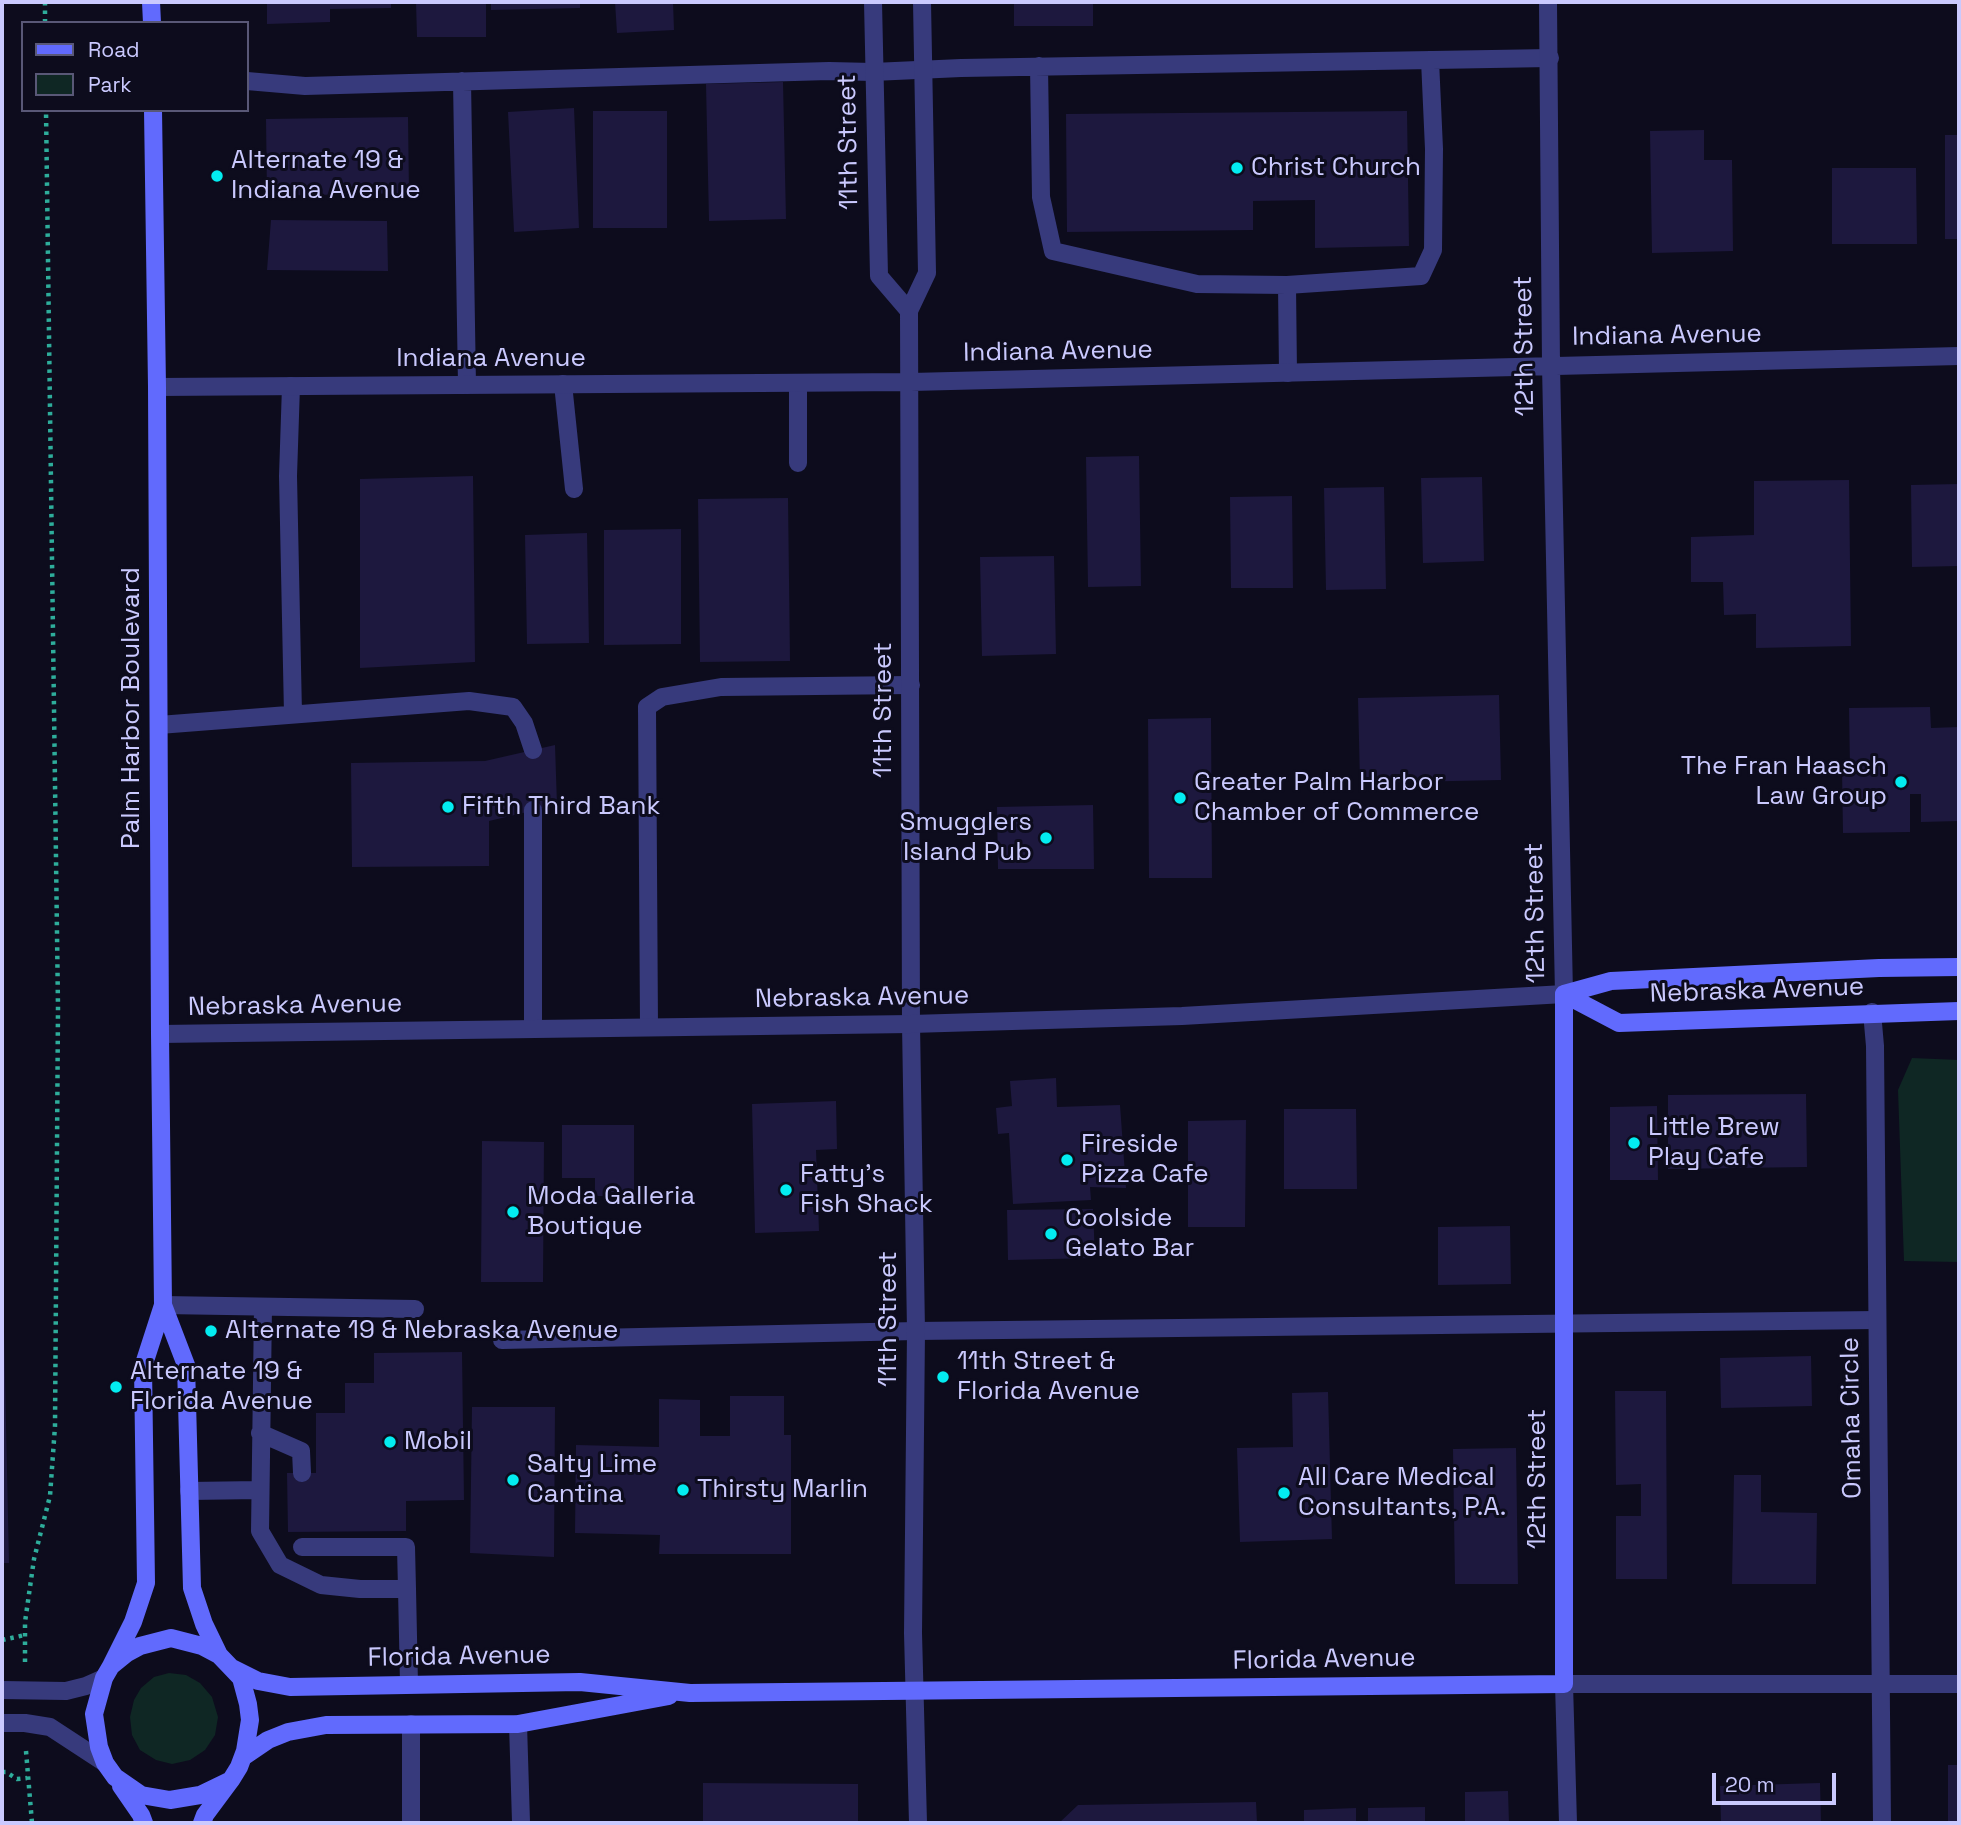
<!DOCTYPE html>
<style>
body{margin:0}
#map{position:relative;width:1961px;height:1825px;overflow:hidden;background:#0d0c1d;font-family:"Space Grotesk",sans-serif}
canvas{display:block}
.frame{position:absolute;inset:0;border:4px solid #cac9fe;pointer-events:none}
.legend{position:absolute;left:21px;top:21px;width:228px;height:91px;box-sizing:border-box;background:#0d0c1d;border:2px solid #595877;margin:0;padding:9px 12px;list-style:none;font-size:21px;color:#cac9fe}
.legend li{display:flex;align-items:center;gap:14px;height:35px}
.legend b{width:35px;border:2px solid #595877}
.scale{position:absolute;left:1712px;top:1773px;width:124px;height:32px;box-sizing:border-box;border:4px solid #cac9fe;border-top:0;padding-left:9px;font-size:21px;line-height:24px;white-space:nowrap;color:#cac9fe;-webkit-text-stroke:5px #0d0c1d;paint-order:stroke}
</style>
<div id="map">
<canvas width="1961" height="1825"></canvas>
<div class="frame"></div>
<ul class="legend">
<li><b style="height:9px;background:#616afd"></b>Road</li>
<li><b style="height:19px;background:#0f2724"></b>Park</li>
</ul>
<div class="scale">20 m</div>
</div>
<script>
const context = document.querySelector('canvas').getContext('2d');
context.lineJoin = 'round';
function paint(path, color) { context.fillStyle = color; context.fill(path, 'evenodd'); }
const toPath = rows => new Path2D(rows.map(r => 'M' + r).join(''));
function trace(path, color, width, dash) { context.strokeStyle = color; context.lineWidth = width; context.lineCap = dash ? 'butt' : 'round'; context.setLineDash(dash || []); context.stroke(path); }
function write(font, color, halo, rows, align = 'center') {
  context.font = font + ' "Space Grotesk",sans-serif'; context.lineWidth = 6; context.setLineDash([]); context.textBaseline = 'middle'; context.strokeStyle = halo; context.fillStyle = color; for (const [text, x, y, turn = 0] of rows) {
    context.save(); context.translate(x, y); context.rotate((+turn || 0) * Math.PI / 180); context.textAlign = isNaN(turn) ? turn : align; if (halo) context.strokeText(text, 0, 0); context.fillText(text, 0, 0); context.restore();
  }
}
paint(toPath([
 [1912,1058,1959,1060,1959,1262,1904,1261,1898,1090],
 [169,1673,186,1675,200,1683,212,1697,218,1717,215,1735,205,1750,190,1760,172,1764,156,1760,140,1750,132,1735,130,1717,134,1700,141,1688,154,1677]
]), '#0f2724');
paint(toPath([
 [267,2,391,2,391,8,330,9,330,22,267,24],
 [416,2,486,2,486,37,417,37],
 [491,2,580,2,580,8,491,10],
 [615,2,673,2,674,30,617,33],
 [1014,2,1093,2,1093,26,1014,26],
 [783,82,786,219,709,221,706,84],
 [574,108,579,228,514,232,508,112],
 [593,111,667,111,667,228,593,228],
 [1407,111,1409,246,1315,248,1315,200,1253,201,1253,230,1067,232,1066,114],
 [408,117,409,193,267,196,266,119],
 [1704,130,1704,160,1732,160,1733,251,1652,253,1650,131],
 [1945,135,1959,135,1959,239,1945,239],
 [1832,168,1916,168,1917,244,1832,244],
 [271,220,387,221,388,271,267,270],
 [1139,456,1141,586,1088,587,1086,457],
 [473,476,475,662,360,668,360,479],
 [1482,477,1484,561,1423,563,1421,478],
 [1849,480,1851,646,1756,648,1756,614,1724,615,1723,582,1691,582,1691,537,1754,535,1754,481],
 [1959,484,1959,566,1912,567,1911,485],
 [1384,487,1386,589,1326,590,1324,488],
 [1292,496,1293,588,1231,588,1230,497],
 [788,498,790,661,700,662,698,499],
 [681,529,681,644,604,645,604,530],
 [587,533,589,643,527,644,525,535],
 [1054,556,1056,654,982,656,980,557],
 [1499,695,1501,780,1360,783,1358,698],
 [1930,707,1931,728,1959,727,1959,821,1921,822,1921,794,1910,794,1910,832,1843,833,1842,770,1850,769,1849,708],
 [1211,718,1212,878,1149,878,1148,719],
 [555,745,557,805,489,821,489,866,352,867,351,763,485,761],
 [1093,805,1094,869,998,869,997,807],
 [1056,1078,1057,1107,1120,1105,1126,1188,1090,1187,1091,1200,1013,1204,1009,1133,998,1134,996,1108,1012,1106,1010,1081],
 [1806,1094,1807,1167,1668,1169,1668,1095],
 [836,1101,837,1149,816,1150,819,1231,755,1233,752,1104],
 [1657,1106,1658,1180,1610,1180,1610,1107],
 [1284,1109,1356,1109,1357,1189,1284,1189],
 [1246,1120,1245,1227,1188,1227,1188,1121],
 [562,1125,634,1125,634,1196,595,1196,595,1178,562,1178],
 [482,1141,544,1142,543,1282,481,1282],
 [1093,1209,1095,1258,1008,1260,1007,1210],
 [1510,1226,1511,1284,1438,1285,1438,1227],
 [2,1331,4,1331,9,1563,2,1563],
 [462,1352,464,1500,406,1501,406,1531,288,1532,287,1473,316,1473,316,1413,345,1413,345,1383,374,1383,374,1353],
 [1811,1356,1812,1406,1721,1408,1720,1358],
 [1615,1391,1666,1391,1667,1579,1616,1579,1616,1516,1641,1516,1641,1484,1616,1485],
 [1328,1392,1332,1539,1240,1542,1237,1448,1293,1447,1292,1393],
 [730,1396,784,1396,784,1435,791,1435,791,1554,659,1554,660,1535,575,1533,576,1445,659,1447,659,1399,700,1400,700,1436,730,1436],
 [472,1407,555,1407,554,1557,470,1553],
 [1516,1448,1518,1584,1455,1584,1453,1449],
 [1734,1475,1761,1475,1761,1512,1817,1513,1816,1584,1732,1584],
 [1948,1765,1959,1765,1959,1823,1948,1823],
 [703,1783,858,1784,858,1823,703,1823],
 [1820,1783,1821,1823,1721,1823,1720,1786],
 [1508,1791,1509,1823,1465,1823,1465,1792],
 [1256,1802,1257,1823,1059,1823,1078,1805],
 [1425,1807,1425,1823,1368,1823,1368,1808],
 [1356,1808,1356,1823,1304,1823,1304,1810]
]), '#1d183e');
trace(toPath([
 [45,2,45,23],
 [2,1640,25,1635],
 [25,1662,25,1622,34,1559,50,1496,55,1426,58,1008,46,110],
 [26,1751,32,1823],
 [2,1772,6,1772,17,1779,27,1778]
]), '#2ead9b', 4.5, [3.5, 5]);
trace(toPath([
 [1039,66,1041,197,1053,251,1197,284,1287,285],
 [247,81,305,86,829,71,873,72,961,68,1550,58],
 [462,81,467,385],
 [1288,373,1287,285,1421,276,1433,250,1434,149,1430,60],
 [798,383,798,463],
 [563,384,574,489],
 [291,386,288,476,293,714],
 [159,725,469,701,513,707,524,723,533,750],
 [649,1027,647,707,662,697,721,687,911,685],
 [533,1029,533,810],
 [163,1305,415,1309],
 [263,1307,260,1531,280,1565,321,1585,360,1589,407,1589,409,1684],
 [502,1340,916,1331,1877,1320],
 [260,1433,301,1451,302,1473],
 [189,1491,259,1490],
 [302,1547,406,1547,407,1589],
 [411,1724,411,1823],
 [518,1724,521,1822]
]), '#373a7c', 18);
trace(toPath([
 [873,2,879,276,909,311],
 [1548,2,1551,366,1564,994],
 [157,387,911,382,1959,356],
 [1872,1012,1875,1046,1882,1823],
 [918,1823,913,1633,916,1331,911,1024,909,311,927,273,922,2],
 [1568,1823,1564,1684,1959,1684]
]), '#373a7c', 18);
trace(toPath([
 [160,1034,911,1024,1182,1016,1564,994],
 [2,1690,66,1691,86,1686,104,1678],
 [2,1723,25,1723,50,1727,105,1763]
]), '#373a7c', 18);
trace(toPath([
 [151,2,152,23],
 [1564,994,1619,1023,1959,1011],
 [1564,994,1611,981,1879,968,1959,967],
 [163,1305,186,1365,192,1588,204,1624,219,1655],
 [111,1666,133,1622,146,1583,143,1367,163,1305,160,1034,157,387,153,110],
 [232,1668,258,1681,290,1687,580,1682,690,1693,1564,1684,1564,994],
 [243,1757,268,1740,288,1732,326,1725,518,1724,669,1696],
 [121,1786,141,1815,144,1823],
 [202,1823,205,1815,231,1780,239,1767,245,1751,250,1720,248,1704,241,1678,219,1655,202,1646,171,1638,140,1646,127,1653,111,1666,104,1678,94,1714,99,1747,105,1763,115,1777,141,1795,170,1800,200,1795,231,1780]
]), '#616afd', 18);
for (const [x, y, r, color] of [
 [1237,168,7,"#03ecf0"],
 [217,176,7,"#03ecf0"],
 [1901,782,7,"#03ecf0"],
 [1180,798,7,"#03ecf0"],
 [448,807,7,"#03ecf0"],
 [1046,838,7,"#03ecf0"],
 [1634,1143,7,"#03ecf0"],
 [1067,1160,7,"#03ecf0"],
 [786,1190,7,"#03ecf0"],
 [513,1212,7,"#03ecf0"],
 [1051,1234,7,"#03ecf0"],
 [211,1331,7,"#03ecf0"],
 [943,1377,7,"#03ecf0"],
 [116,1387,7,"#03ecf0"],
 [390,1442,7,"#03ecf0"],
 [513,1480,7,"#03ecf0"],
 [683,1490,7,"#03ecf0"],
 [1284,1493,7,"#03ecf0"]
]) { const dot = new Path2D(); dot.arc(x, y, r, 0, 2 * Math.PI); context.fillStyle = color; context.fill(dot); trace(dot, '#0d0c1d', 2.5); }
write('26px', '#cac9fe', '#0d0c1d', [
 ["11th Street",849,142,-91],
 ["Indiana Avenue",1667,336,-1],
 ["12th Street",1525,346,-91],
 ["Indiana Avenue",1058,352,-1],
 ["Indiana Avenue",491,359],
 ["Palm Harbor Boulevard",132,708,-90],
 ["11th Street",884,710,-90],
 ["12th Street",1536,913,-91],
 ["Nebraska Avenue",1757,991,-2],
 ["Nebraska Avenue",862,998,-1],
 ["Nebraska Avenue",295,1006,-1],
 ["11th Street",889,1319,-90],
 ["Omaha Circle",1852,1418,-91],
 ["12th Street",1538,1479,-90],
 ["Florida Avenue",459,1657,-1],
 ["Florida Avenue",1324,1660,-1]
]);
write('26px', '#cac9fe', '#0d0c1d', [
 ["Alternate 19 &",231,161],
 ["Indiana Avenue",231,191],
 ["Christ Church",1251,168],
 ["The Fran Haasch",1887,767,"right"],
 ["Law Group",1887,797,"right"],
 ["Greater Palm Harbor",1194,783],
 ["Chamber of Commerce",1194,813],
 ["Fifth Third Bank",462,807],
 ["Smugglers",1032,823,"right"],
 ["Island Pub",1032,853,"right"],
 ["Little Brew",1648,1128],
 ["Play Cafe",1648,1158],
 ["Fireside",1081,1145],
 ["Pizza Cafe",1081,1175],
 ["Fatty's",800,1175],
 ["Fish Shack",800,1205],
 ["Moda Galleria",527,1197],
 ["Boutique",527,1227],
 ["Coolside",1065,1219],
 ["Gelato Bar",1065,1249],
 ["Alternate 19 & Nebraska Avenue",225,1331],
 ["11th Street &",957,1362],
 ["Florida Avenue",957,1392],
 ["Alternate 19 &",130,1372],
 ["Florida Avenue",130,1402],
 ["Mobil",404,1442],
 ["Salty Lime",527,1465],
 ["Cantina",527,1495],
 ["All Care Medical",1298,1478],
 ["Consultants, P.A.",1298,1508],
 ["Thirsty Marlin",697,1490]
], 'left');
</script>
